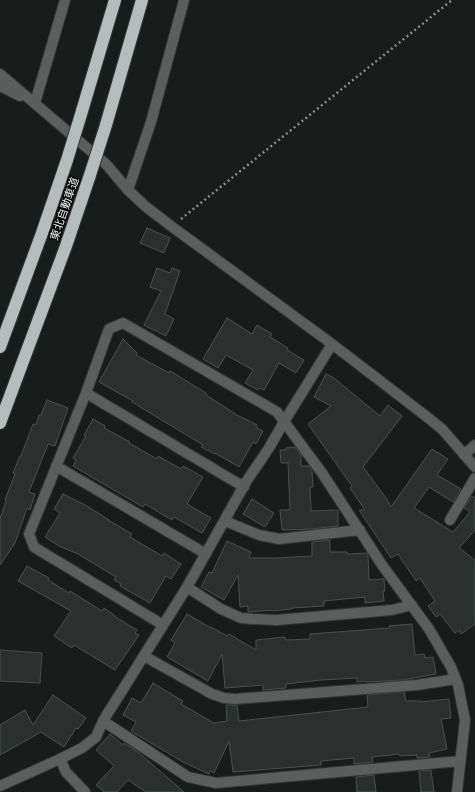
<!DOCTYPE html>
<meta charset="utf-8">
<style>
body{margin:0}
canvas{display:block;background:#181d1c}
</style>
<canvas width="475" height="792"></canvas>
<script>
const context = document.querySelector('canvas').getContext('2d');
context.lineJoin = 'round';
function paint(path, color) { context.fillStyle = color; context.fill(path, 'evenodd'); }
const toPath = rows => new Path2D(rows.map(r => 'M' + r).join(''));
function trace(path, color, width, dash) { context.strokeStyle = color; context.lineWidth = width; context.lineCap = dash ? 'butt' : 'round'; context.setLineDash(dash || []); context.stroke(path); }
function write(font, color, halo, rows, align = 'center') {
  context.font = font + ' "PT Sans Narrow","Noto Sans JP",sans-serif'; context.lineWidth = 3; context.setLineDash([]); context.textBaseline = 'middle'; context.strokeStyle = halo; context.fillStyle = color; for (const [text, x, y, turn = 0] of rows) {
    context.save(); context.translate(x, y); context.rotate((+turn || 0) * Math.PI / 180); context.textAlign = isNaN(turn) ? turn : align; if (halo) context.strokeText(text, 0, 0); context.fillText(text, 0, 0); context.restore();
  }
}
const building = toPath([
 [147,228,170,238,164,253,140,243,147,228],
 [157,268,170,273,172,268,180,271,165,314,174,319,166,336,144,325,161,291,150,287,157,268],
 [227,318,252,334,257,325,272,334,270,337,288,348,287,350,304,360,296,373,279,363,264,390,260,388,258,390,245,383,253,370,226,355,218,368,203,359,227,318],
 [123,339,137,353,136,355,169,373,170,371,206,393,206,395,237,415,257,425,256,427,263,431,256,444,253,442,239,467,215,453,215,454,201,447,203,445,132,402,133,401,99,382,123,339],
 [326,374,334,378,380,416,388,405,402,416,363,467,386,498,391,507,432,449,448,459,437,475,461,489,453,502,429,487,414,508,453,532,470,512,464,508,472,496,475,498,475,530,459,548,475,560,475,624,461,634,459,630,455,633,440,614,436,617,428,606,435,601,420,578,416,581,398,554,391,558,359,510,365,510,350,488,352,486,308,424,331,406,314,397,326,374],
 [47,400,68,408,55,446,48,444,29,492,35,494,30,510,27,508,15,543,0,565,0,519,6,501,5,500,15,474,13,473,20,456,21,456,33,424,36,425,39,415,41,415,47,400],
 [93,419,105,426,104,428,130,442,129,443,157,459,158,456,181,469,183,466,203,477,187,504,211,518,202,533,174,517,172,520,145,504,143,507,73,466,76,460,73,458,86,436,84,435,93,419],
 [295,447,301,455,301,466,309,466,312,471,313,487,310,487,311,511,338,510,338,526,312,529,282,530,280,510,290,510,288,463,281,463,280,450,286,450,286,448,295,447],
 [63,494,87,506,109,520,108,520,132,534,130,537,162,556,164,553,181,564,171,579,166,576,150,603,120,586,121,584,114,580,116,577,78,554,59,546,45,537,60,513,54,509,63,494],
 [252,499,274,513,265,527,243,514,252,499],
 [330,540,330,552,347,552,347,554,367,553,368,555,369,580,384,579,385,591,383,591,384,601,365,603,365,597,324,601,324,606,292,608,292,609,272,611,272,610,248,612,248,606,240,607,238,575,224,600,201,587,209,572,212,573,227,541,251,552,249,558,276,558,312,556,312,542,330,540],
 [27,566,49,578,48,580,69,593,70,591,102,611,104,608,114,615,114,616,137,630,135,633,139,635,115,670,74,645,72,648,54,636,71,611,18,581,27,566],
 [187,614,211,628,211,627,227,636,229,634,256,650,256,640,285,637,286,640,310,639,310,634,390,628,389,626,412,624,415,655,424,654,425,658,433,657,436,674,403,680,366,682,366,681,357,682,357,678,321,680,286,684,286,688,263,690,263,685,225,688,222,654,208,681,167,657,175,643,171,640,187,614],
 [0,650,42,653,40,683,0,681,0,650],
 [153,683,183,701,181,704,214,723,227,721,226,705,237,705,239,721,368,707,367,695,404,692,406,701,421,701,421,702,449,699,451,718,441,719,447,749,429,753,430,757,417,758,417,755,400,756,399,754,372,757,373,762,354,764,354,758,321,761,321,765,233,772,229,741,214,773,210,771,209,774,183,762,131,731,136,722,123,715,132,698,141,703,153,683],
 [53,695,86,718,78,729,76,728,64,747,41,732,0,755,0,725,25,710,33,725,53,695],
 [110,734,123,745,124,743,138,752,184,792,146,792,128,780,117,792,104,792,96,785,114,766,96,750,110,734],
 [431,770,434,792,421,792,419,771,431,770],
 [374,775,376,792,357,792,356,777,374,775]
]);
paint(building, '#2b302f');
trace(building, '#4a504f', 1);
const minor = toPath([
 [0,74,106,164,128,190,145,206,171,226,332,344,422,413,442,429,475,467],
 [0,86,20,96],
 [35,103,65,0],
 [128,190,151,122,184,0],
 [86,393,244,487],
 [464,455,475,445],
 [56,466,206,554],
 [450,520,475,478],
 [225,521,259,535,279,539,360,530],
 [187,587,221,609,241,618,253,619,277,620,392,610,412,605],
 [163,625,34,547,29,534,86,393,109,329,123,323,277,412,322,473,382,565,429,629,451,667,458,685,465,720,457,792],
 [144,656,212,694,224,698,235,699,417,685,456,679],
 [103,721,188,777,216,783,460,761],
 [60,759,66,772,85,792],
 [0,786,60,759,82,748,96,737,103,721,187,587,246,482,269,448,284,422,332,344]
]);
const highway = toPath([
 [82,111,115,0],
 [106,125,142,0],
 [0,347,42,233,67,160],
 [0,423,66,246,90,175]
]);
trace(minor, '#323736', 12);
trace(highway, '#323736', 14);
trace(toPath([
 [181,219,452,0]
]), '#878b8a', 2.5, [2, 3]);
trace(minor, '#5b5e5d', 10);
trace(highway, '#b5bcbb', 12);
const highwayBridge = toPath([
 [67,160,82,111],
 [90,175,106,125]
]);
trace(highwayBridge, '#323736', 14, []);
trace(highwayBridge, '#b5bcbb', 12);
write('11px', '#eef2f1', '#050706', [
 ["東北自動車道",65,209,-71]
]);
</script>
